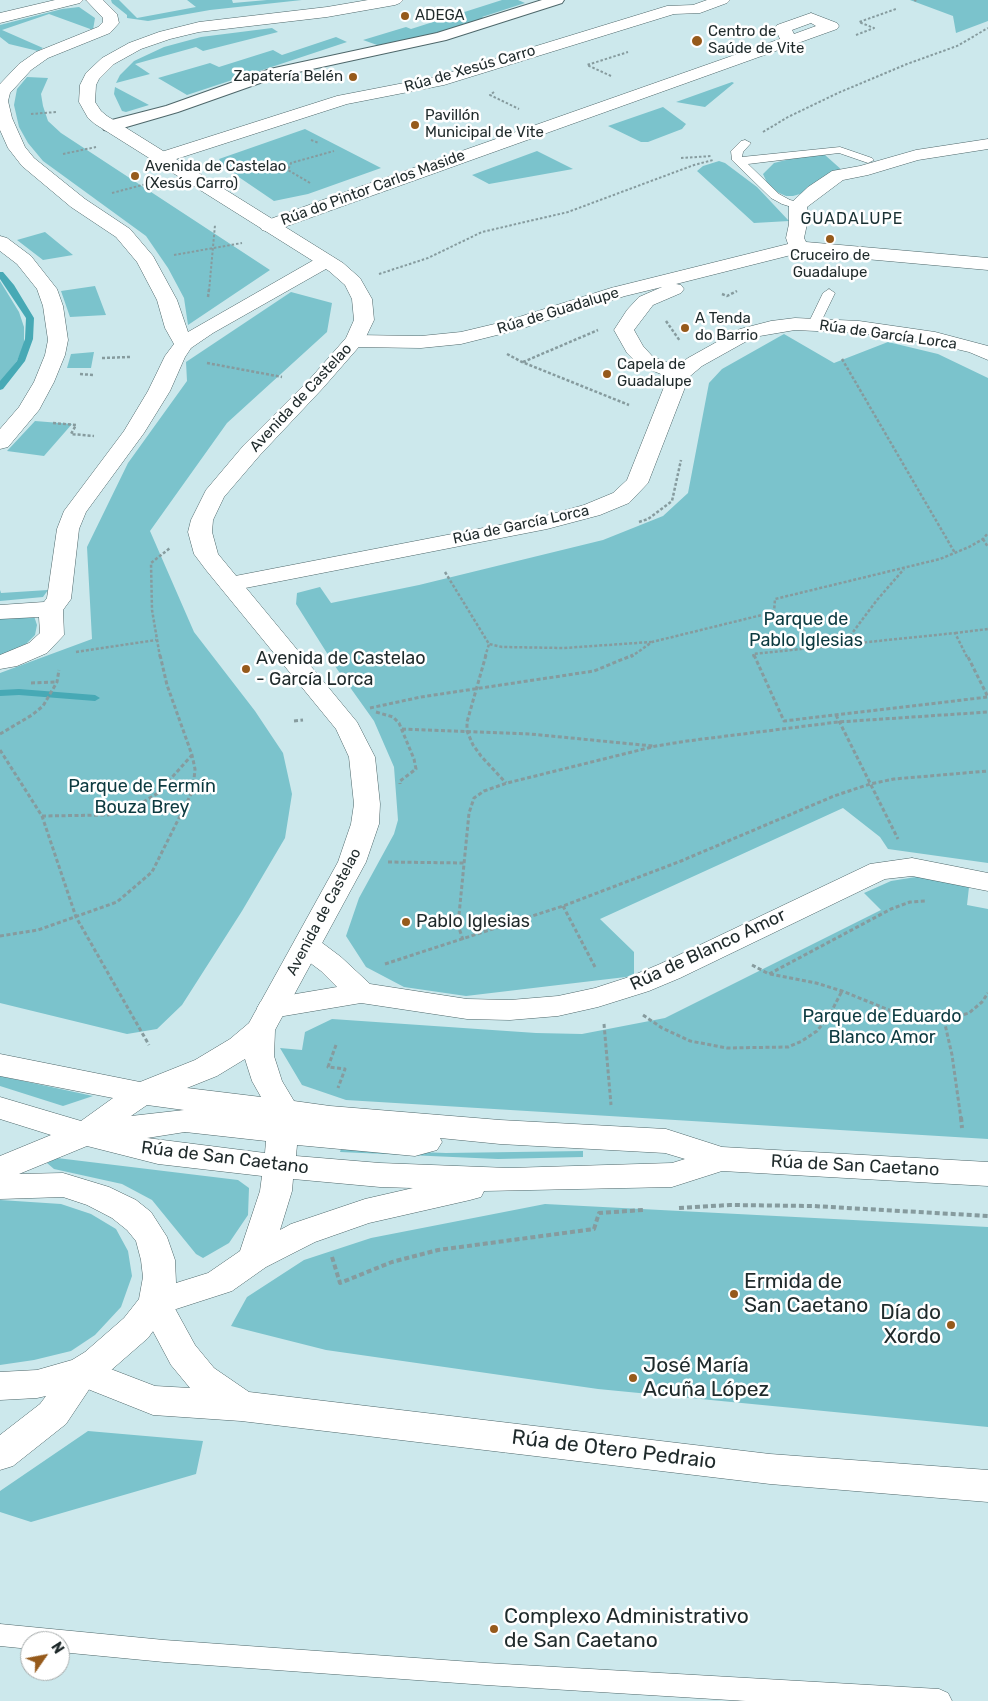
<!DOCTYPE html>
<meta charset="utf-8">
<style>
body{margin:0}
#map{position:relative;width:988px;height:1701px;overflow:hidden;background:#cce8ec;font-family:Rubik,sans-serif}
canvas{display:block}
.north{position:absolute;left:20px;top:1631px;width:50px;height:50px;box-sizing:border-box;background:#fff;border:1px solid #a5aaaa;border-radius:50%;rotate:57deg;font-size:14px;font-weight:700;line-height:20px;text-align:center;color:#1f2a2b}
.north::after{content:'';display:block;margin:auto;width:18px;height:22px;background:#965a1b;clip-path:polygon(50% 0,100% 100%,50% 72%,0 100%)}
</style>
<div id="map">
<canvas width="988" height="1701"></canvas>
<div class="north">N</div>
</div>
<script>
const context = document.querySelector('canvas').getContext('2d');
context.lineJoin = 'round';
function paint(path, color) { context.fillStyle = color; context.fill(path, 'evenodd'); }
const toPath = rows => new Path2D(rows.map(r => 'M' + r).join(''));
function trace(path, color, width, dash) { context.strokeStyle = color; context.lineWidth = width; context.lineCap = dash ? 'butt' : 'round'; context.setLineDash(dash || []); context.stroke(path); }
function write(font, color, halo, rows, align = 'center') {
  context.font = font + ' Rubik,sans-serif'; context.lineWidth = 5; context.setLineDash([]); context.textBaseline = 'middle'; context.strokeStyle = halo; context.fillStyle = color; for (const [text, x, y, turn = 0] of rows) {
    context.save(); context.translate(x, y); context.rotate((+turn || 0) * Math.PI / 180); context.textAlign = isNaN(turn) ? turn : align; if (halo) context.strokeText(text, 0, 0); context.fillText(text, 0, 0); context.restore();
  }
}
paint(toPath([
 [111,0,119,0,137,18,196,7,187,0,232,0,233,3,267,0,302,0,210,10,148,21,127,18,127,15,112,3],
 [502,0,518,0,525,3,482,17,486,19,448,31,380,46,363,40,406,27,411,29],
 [910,0,988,0,988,21,956,33,953,16],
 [79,7,95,18,93,30,49,14,2,30,43,48,38,51,9,44,0,37,0,25,62,9],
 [272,28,278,32,203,51,196,47,135,64,150,74,116,83,120,75,134,61,164,47,201,37],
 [336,37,347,42,187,95,158,78,210,63,219,67,273,50,282,55],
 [27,77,48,78,41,94,43,106,48,121,61,133,270,270,188,325,184,298,168,268,146,236,43,161,28,143,19,127,14,105,17,89],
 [732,82,734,83,705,107,676,102],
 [115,87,149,105,126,112,122,111,114,94],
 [663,107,686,124,682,129,648,142,641,142,608,126],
 [305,129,381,168,308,194,274,201,224,167,219,159],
 [537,151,573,169,489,184,472,175],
 [818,154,825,155,843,171,800,194,793,196,786,196,770,189,763,174,774,163,802,156],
 [719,161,725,163,757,187,789,221,754,223,697,171,703,166],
 [45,232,73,255,43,260,17,240],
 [0,281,19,312,24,327,24,345,17,361,0,383],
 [95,286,106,315,70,317,61,291],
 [291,292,332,303,327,332,227,423,150,531,194,632,255,711,283,753,292,794,285,838,242,911,182,1005,157,1029,127,1034,0,1003,0,673,92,639,87,547,128,463,187,381,186,362],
 [784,334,834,363,888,342,938,354,988,378,988,863,888,849,880,837,843,808,600,919,634,952,634,976,466,996,404,987,366,967,346,936,359,898,394,834,398,820,394,767,374,721,337,669,296,604,297,593,320,587,331,603,419,585,603,540,663,516,688,493,709,383,722,369],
 [94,352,91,368,67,368,71,354],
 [35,421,72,424,44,456,7,451],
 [0,590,1,593,48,590,43,597,0,601],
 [34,616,37,625,35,635,26,644,0,656,0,618],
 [922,876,969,887,967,905,988,909,988,1139,346,1100,302,1085,280,1048,302,1050,305,1032,332,1019,536,1033,582,1034,665,1018,881,910,864,893,891,881],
 [0,1076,93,1096,63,1106,0,1086],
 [341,1149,446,1153,583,1151,583,1157,498,1159,340,1152],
 [57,1158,238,1180,249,1188,248,1215,229,1243,203,1258,196,1254,152,1200,122,1184,54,1169,47,1163],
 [0,1200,61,1204,91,1214,116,1229,128,1251,132,1276,121,1307,95,1335,71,1351,34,1360,0,1365],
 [545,1204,988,1227,988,1427,598,1389,326,1350,231,1326,247,1297,304,1260,371,1238],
 [88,1431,203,1441,196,1474,31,1522,0,1512,0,1491]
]), '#7bc3cc');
paint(toPath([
 [0,272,3,272,14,285,34,318,33,339,25,361,3,389,0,390,0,381,17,361,25,339,26,318,0,279,0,272],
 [19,689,95,695,100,698,95,701,19,695,0,696,0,690,19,689]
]), '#47a9b5');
const service = toPath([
 [745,140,751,143,743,152,742,157,840,147,872,158,874,160,868,163,839,153,748,164,779,194,790,200,802,203,804,205,802,207,798,209,782,204,771,198,732,160,731,151,741,141,745,140],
 [829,289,835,293,820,324,819,327,809,327,808,324,823,293,829,289],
 [0,1624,164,1640,486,1663,939,1689,948,1693,952,1701,746,1701,486,1685,164,1662,60,1652,60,1641,30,1641,30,1649,0,1646,0,1624]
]);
const pedestrian = toPath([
 [542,0,564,0,562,3,446,40,280,76,178,112,116,130,110,131,104,130,102,126,104,122,166,106,270,69,437,33,542,0]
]);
const minor = toPath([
 [55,0,83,0,80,3,0,23,0,13,55,0],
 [86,0,103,0,117,14,119,23,110,33,48,58,31,70,10,93,8,101,12,118,25,147,34,158,85,199,130,229,153,256,177,300,188,332,319,257,326,255,333,257,336,261,333,265,213,333,191,348,185,357,170,391,144,433,86,512,79,529,71,599,63,610,64,635,47,653,17,666,0,669,0,655,29,643,40,633,39,617,0,619,0,605,44,602,47,598,57,529,64,511,124,431,148,391,165,356,174,344,165,328,157,300,137,262,116,237,71,207,22,166,8,148,0,130,0,84,19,64,36,52,98,27,103,22,103,18,86,0],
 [707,0,730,0,727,3,700,13,674,14,444,85,347,104,167,162,161,163,155,162,152,158,155,154,337,96,435,77,667,6,693,5,707,0],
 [811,13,837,23,839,26,837,29,276,230,269,232,262,230,260,226,262,222,331,197,780,39,775,28,777,25,811,13],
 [811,23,816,26,794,34,792,30,811,23],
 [988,139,988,149,918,160,868,175,843,180,807,207,807,224,804,238,806,242,988,258,988,270,799,253,676,284,681,285,684,289,681,293,653,305,634,330,643,346,653,357,677,366,688,358,740,329,771,321,795,318,859,321,935,332,988,346,988,360,969,352,935,344,859,333,795,330,754,337,702,366,689,377,648,483,629,503,600,515,547,529,230,591,222,589,218,584,222,579,230,577,545,516,584,505,613,493,627,480,668,377,639,365,627,353,614,330,627,310,639,297,662,287,625,296,517,330,461,344,421,348,354,347,347,345,344,341,347,337,354,335,421,336,461,332,503,322,611,288,788,244,786,238,789,224,789,205,808,187,832,171,860,166,916,150,988,139],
 [0,236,7,238,31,256,57,289,63,306,68,340,65,355,54,382,39,410,8,447,0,449,0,429,19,407,34,382,45,355,48,340,43,306,37,289,17,264,0,251,0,236],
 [912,858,988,873,988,891,912,876,885,879,680,978,649,991,598,1007,558,1016,510,1020,467,1019,361,1003,272,1018,261,1015,257,1008,261,1001,272,998,337,987,321,971,297,953,293,946,297,939,307,936,317,939,341,957,370,984,467,999,510,1000,558,996,595,988,629,977,660,964,870,864,912,858],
 [155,1290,167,1294,195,1345,214,1368,249,1392,770,1454,988,1470,988,1502,770,1484,241,1421,153,1415,70,1382,65,1372,70,1362,82,1358,155,1386,190,1388,171,1365,138,1303,143,1294,155,1290]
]);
const tertiary = toPath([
 [368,0,403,0,400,3,395,5,327,17,199,32,170,39,141,49,114,64,99,79,96,85,95,102,101,111,107,116,343,263,360,278,372,299,374,320,364,341,323,388,260,455,224,497,213,520,212,532,218,554,357,722,375,757,380,804,379,824,366,862,275,1030,274,1056,282,1081,294,1101,330,1106,500,1120,666,1129,722,1147,988,1162,988,1186,722,1171,672,1187,484,1191,481,1197,470,1200,369,1223,315,1242,266,1267,232,1291,167,1312,148,1338,109,1372,94,1382,66,1424,13,1466,0,1470,0,1435,40,1404,46,1396,37,1398,0,1400,0,1372,37,1370,72,1360,85,1352,124,1318,139,1299,143,1277,141,1260,136,1241,127,1230,112,1218,87,1205,63,1197,0,1199,0,1156,51,1135,0,1119,0,1097,81,1121,113,1098,0,1076,0,1054,140,1082,195,1060,230,1039,249,1023,338,862,351,824,354,804,349,757,336,729,206,570,194,554,188,532,191,520,206,490,244,445,309,380,346,338,354,320,352,299,345,285,329,271,95,124,88,118,79,102,80,85,86,73,102,58,129,43,159,32,199,22,327,7,368,0],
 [245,1059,252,1081,261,1097,187,1088,217,1076,245,1059],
 [147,1105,184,1110,131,1116,147,1105],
 [185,1132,266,1141,265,1153,147,1138,185,1132],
 [440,1138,500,1144,665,1153,685,1159,672,1163,509,1168,380,1163,296,1156,297,1145,415,1156,437,1150,442,1142,440,1138],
 [87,1146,158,1164,262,1176,260,1191,240,1251,208,1273,176,1283,175,1260,167,1237,151,1212,136,1200,109,1187,63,1173,19,1174,87,1146],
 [293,1179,380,1187,413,1188,365,1199,291,1224,280,1230,292,1191,293,1179]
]);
trace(service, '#4e676a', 1);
trace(pedestrian, '#4e676a', 2);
trace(minor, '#4e676a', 1);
trace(tertiary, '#4e676a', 1);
trace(toPath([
 [914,0,917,1],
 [856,35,874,28,859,22,896,9],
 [611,76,587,65,628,52],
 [494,92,490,95,519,109],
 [31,114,57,112],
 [763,132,788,117,838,93,907,64,957,46,988,28],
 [311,140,319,143],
 [63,154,96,147],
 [681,158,712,156],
 [310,183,288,170,291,163,334,151],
 [112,193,150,183],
 [174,255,242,243],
 [379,274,428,258,482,232,568,212,694,165,713,160],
 [209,291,215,225]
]), '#869b9e', 2, [2.5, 2]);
trace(toPath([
 [722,294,727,296,737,291],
 [208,297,209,289],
 [666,321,680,341],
 [507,354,522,362,629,405],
 [102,358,130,357],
 [842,359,955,553],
 [523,362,598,330],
 [207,363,282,377],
 [80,374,93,375],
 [53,423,76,425,71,434,94,436],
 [639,522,648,519,672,501,681,460],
 [983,539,988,547],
 [445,572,489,644,502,647,564,648,651,642],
 [955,633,988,629],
 [844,644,877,600,904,569],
 [76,652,156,640],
 [160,657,152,610,151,563,170,548],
 [485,657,489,644],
 [631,657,652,642,774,612,775,599,940,559,969,547,983,539,988,533],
 [754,657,753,654,955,633,967,657]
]), '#869b9e', 2.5, [3, 2]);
trace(toPath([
 [486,655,467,722,467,731,473,745,481,756,506,783],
 [754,655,784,721,988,697,967,655],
 [31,683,57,682],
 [370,708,421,697,594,671,633,655],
 [376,712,393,717,399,723,414,759,416,769,400,781,400,784],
 [836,715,898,839],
 [294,721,303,720],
 [402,729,530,734,653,746],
 [0,734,32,715,43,706,57,682,59,670],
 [0,750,42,816,76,917,149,1045],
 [42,816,108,815,132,809,158,793,192,755],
 [388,862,464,863],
 [563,906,595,967],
 [0,936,38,930,117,902,152,872,193,790,195,769,192,755,167,685,160,655],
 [463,940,458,925,469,813,474,798,484,791,507,783,656,746,687,741,838,722,988,712],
 [385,964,563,906,681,861,834,796,870,784,894,779,988,771],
 [752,965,769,974,891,909,910,902,926,901],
 [770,974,816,983,842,991,899,1014,944,1020,969,1013,982,1002,988,993],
 [643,1015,662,1028,690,1041,727,1048,788,1047,802,1041,817,1031,829,1016,842,991],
 [944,1020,952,1055,961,1119],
 [604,1024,611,1105],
 [336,1045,328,1067,345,1069,338,1088]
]), '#869b9e', 3, [4, 2.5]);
trace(toPath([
 [961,1117,962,1128],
 [679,1208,730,1205,813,1206,988,1216],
 [332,1257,340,1283,392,1262,438,1250,594,1229,599,1213,643,1210]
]), '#869b9e', 4, [5, 3]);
paint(service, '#fff');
paint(pedestrian, '#fff');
paint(minor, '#fff');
paint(tertiary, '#fff');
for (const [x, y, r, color] of [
 [405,16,5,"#965a1b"],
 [697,41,6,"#965a1b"],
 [353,77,5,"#965a1b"],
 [415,125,5,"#965a1b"],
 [135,176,5,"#965a1b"],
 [830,239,5,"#965a1b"],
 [685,328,5,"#965a1b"],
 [607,374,5,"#965a1b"],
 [246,669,5,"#965a1b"],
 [406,922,5,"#965a1b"],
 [734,1294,5,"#965a1b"],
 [951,1325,5,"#965a1b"],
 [633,1378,5,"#965a1b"],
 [494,1629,5,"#965a1b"]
]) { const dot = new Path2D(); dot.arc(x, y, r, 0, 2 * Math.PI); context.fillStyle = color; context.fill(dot); trace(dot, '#fff', 2); }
write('15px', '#1f2a2b', '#fff', [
 ["ADEGA",415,16],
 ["Centro de",708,32],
 ["Saúde de Vite",708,49],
 ["Zapatería Belén",343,77,"right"],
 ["Pavillón",425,116],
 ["Municipal de Vite",425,133],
 ["Avenida de Castelao",145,167],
 ["(Xesús Carro)",145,184],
 ["Cruceiro de",830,256,"center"],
 ["Guadalupe",830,273,"center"],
 ["A Tenda",695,319],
 ["do Barrio",695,336],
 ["Capela de",617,365],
 ["Guadalupe",617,382]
], 'left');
write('15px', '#1f2a2b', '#fff', [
 ["Rúa de Xesús Carro",470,69,-16],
 ["Rúa do Pintor Carlos Maside",373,188,-20],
 ["Rúa de Guadalupe",558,311,-17],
 ["Rúa de García Lorca",888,335,8],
 ["Avenida de Castelao",301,398,-47],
 ["Rúa de García Lorca",521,525,-12],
 ["Avenida de Castelao",324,912,-62]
]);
context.letterSpacing = '1px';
write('16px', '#1a3134', '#fff', [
 ["GUADALUPE",852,219]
]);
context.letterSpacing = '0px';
write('18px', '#0c3a40', '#fff', [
 ["Parque de",806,620],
 ["Pablo Iglesias",806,641],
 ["Parque de Fermín",142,787],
 ["Bouza Brey",142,808],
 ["Parque de Eduardo",882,1017],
 ["Blanco Amor",882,1038]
]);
write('18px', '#1f2a2b', '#fff', [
 ["Avenida de Castelao",256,659],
 ["- García Lorca",256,680],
 ["Pablo Iglesias",416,922]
], 'left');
write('18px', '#1f2a2b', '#fff', [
 ["Rúa de Blanco Amor",708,950,-25],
 ["Rúa de San Caetano",225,1158,7],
 ["Rúa de San Caetano",855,1166,3]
]);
write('21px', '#1f2a2b', '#fff', [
 ["Ermida de",744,1282],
 ["San Caetano",744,1306],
 ["Día do",941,1313,"right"],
 ["Xordo",941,1337,"right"],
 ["José María",643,1366],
 ["Acuña López",643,1390],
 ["Complexo Administrativo",504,1617],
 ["de San Caetano",504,1641]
], 'left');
write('21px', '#1f2a2b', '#fff', [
 ["Rúa de Otero Pedraio",614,1450,7]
]);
</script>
